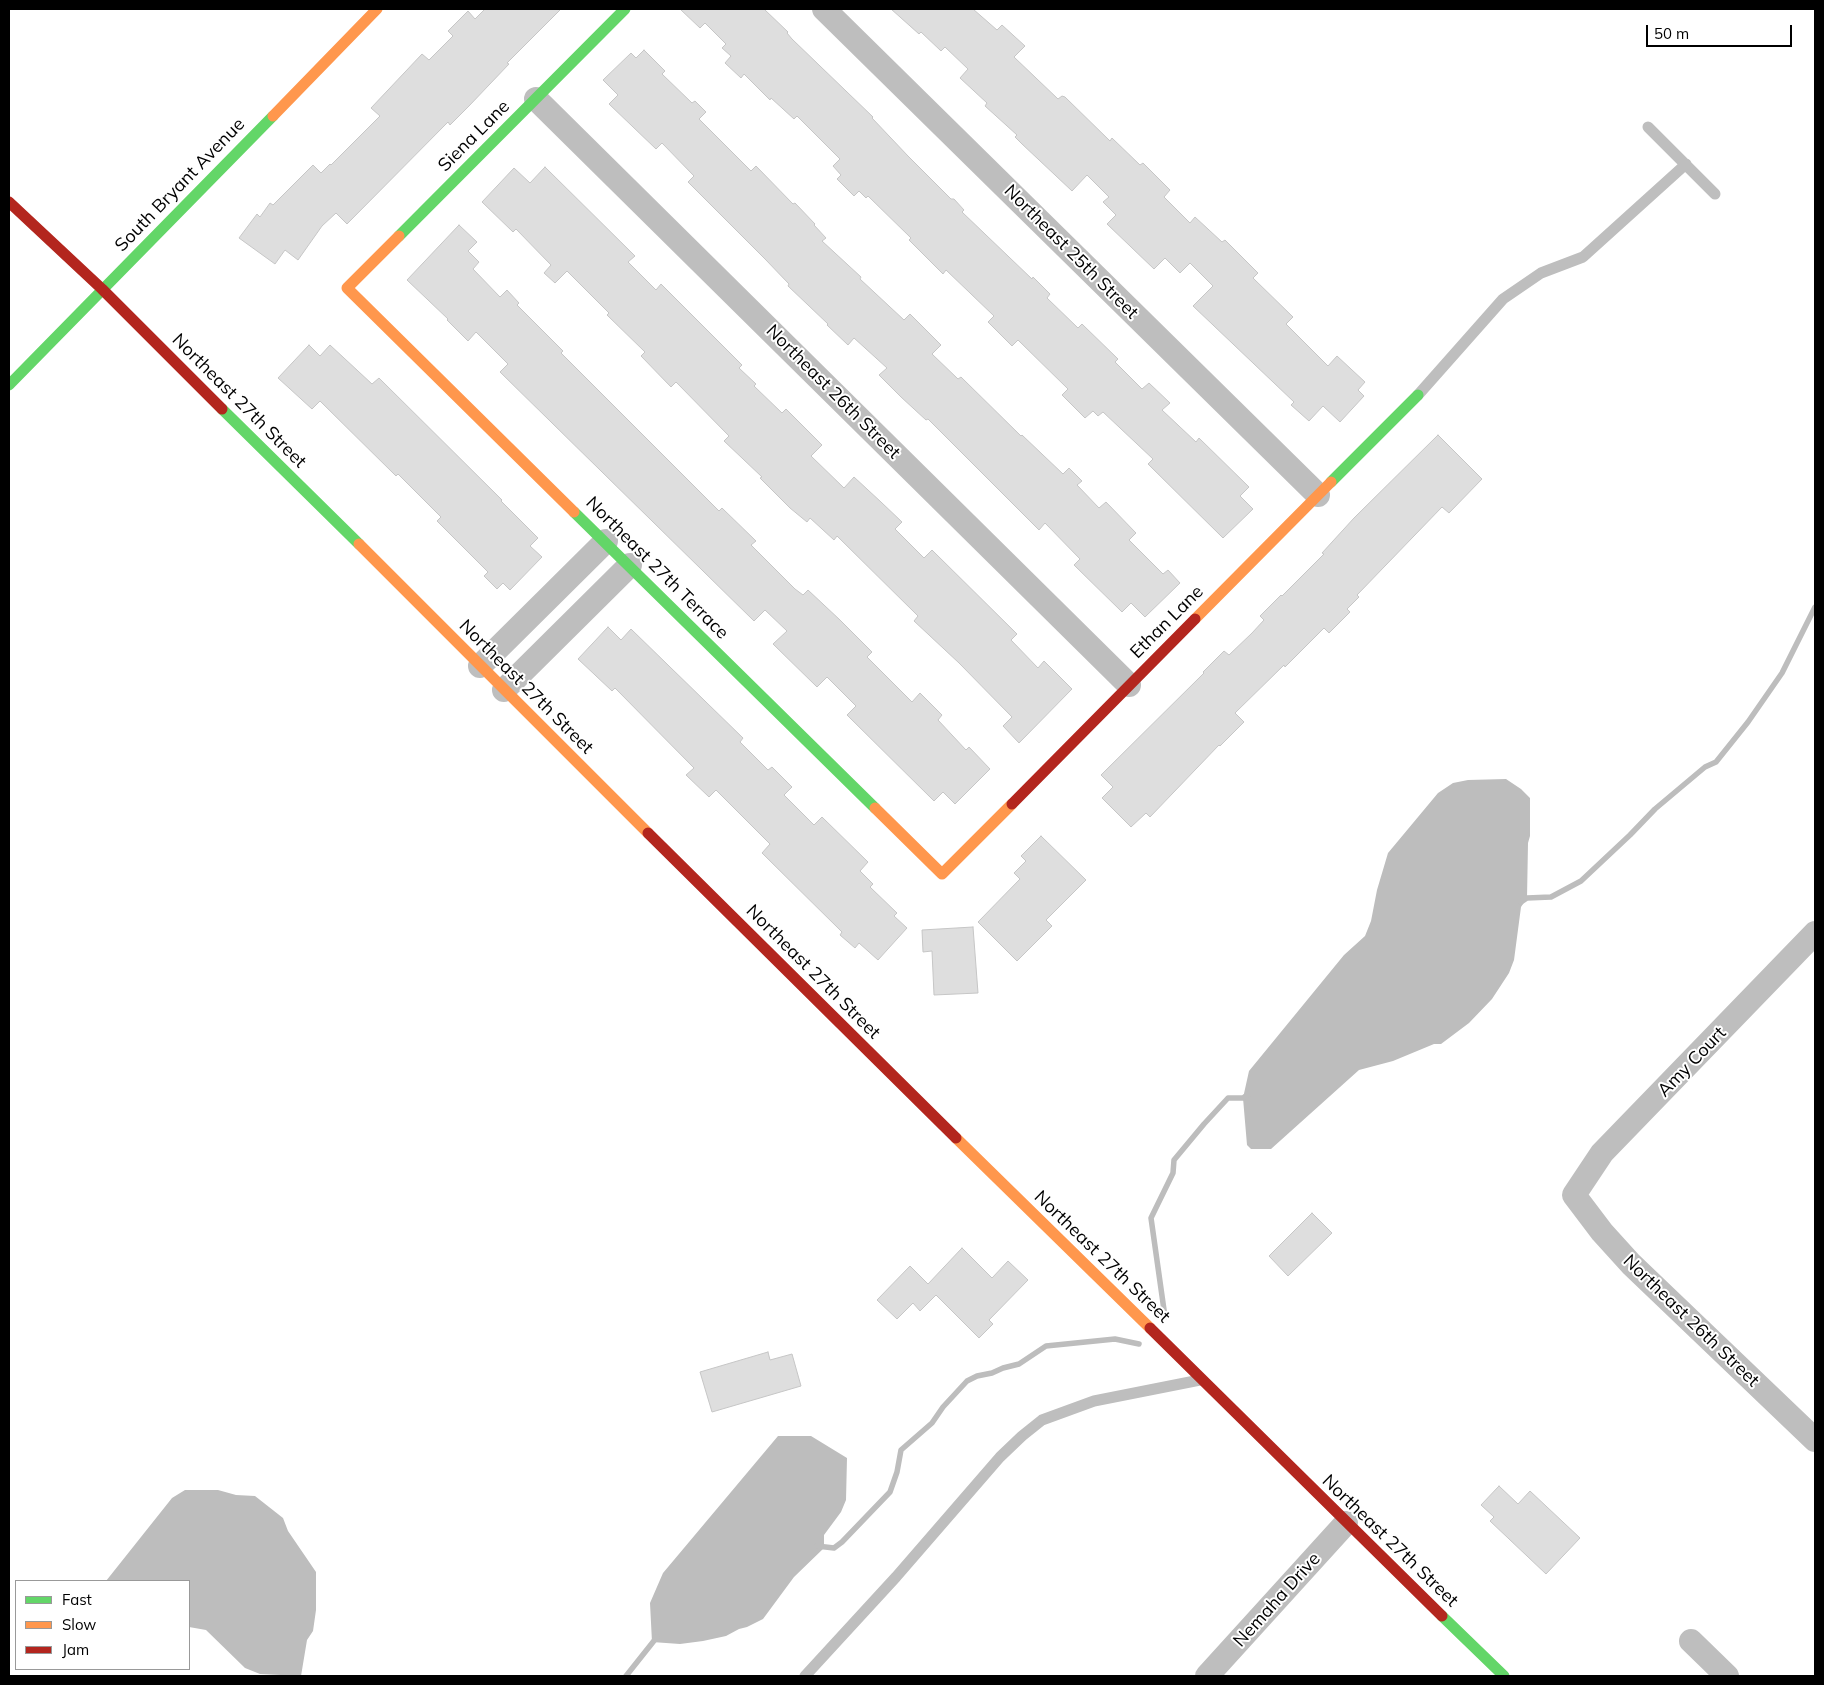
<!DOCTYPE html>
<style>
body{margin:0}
#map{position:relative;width:1824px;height:1685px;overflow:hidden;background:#fff;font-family:Mulish,sans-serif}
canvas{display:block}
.frame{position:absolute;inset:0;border:10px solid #000;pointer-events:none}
.legend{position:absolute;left:15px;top:1580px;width:175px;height:90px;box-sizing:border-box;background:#fff;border:1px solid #999;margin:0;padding:6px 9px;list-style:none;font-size:15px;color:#000}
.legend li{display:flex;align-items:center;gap:10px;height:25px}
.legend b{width:25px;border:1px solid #999}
.scale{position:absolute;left:1646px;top:25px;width:146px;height:22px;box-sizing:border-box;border:2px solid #000;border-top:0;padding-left:6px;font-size:15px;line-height:18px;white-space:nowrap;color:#000;-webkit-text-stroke:4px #fff;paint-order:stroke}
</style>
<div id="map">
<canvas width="1824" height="1685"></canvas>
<div class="frame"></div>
<ul class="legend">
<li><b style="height:6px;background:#63d668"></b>Fast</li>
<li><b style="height:6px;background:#ff974d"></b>Slow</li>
<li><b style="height:6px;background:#b3261e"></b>Jam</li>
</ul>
<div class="scale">50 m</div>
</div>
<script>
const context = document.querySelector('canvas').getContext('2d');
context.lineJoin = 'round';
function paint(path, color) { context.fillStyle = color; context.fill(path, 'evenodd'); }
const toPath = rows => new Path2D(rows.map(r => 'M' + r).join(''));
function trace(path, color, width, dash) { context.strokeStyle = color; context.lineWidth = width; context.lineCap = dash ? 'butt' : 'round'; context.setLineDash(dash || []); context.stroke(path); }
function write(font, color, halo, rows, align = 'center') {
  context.font = font + ' Mulish,sans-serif'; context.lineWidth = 4; context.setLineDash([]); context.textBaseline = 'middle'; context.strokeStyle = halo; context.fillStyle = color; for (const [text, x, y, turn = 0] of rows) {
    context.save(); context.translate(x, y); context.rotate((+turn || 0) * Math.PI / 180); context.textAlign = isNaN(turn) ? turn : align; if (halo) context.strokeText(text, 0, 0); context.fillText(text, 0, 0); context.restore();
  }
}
paint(toPath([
 [1506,779,1521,789,1530,798,1530,836,1528,843,1527,898,1521,907,1514,960,1509,973,1492,999,1469,1023,1441,1044,1434,1044,1393,1061,1359,1070,1271,1149,1251,1149,1247,1145,1243,1098,1249,1071,1344,955,1365,936,1371,921,1377,890,1388,853,1438,793,1453,783,1468,780],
 [778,1436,811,1436,847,1458,846,1500,841,1512,824,1535,824,1548,794,1577,763,1619,747,1627,739,1629,726,1636,703,1641,680,1644,652,1642,650,1603,663,1573],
 [185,1490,218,1490,236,1495,255,1496,283,1518,288,1531,316,1572,316,1610,313,1631,307,1640,301,1676,260,1674,245,1668,206,1630,189,1627,189,1581,106,1581,172,1498]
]), '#bdbdbd');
trace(toPath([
 [1521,902,1527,898,1551,897,1581,881,1630,835,1655,809,1705,767,1716,762,1748,722,1782,673,1815,607],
 [1165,1317,1151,1218,1173,1173,1174,1160,1204,1124,1228,1098,1243,1098,1250,1093],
 [817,1546,834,1548,842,1542,890,1492,897,1472,901,1450,932,1423,943,1407,967,1381,977,1376,992,1373,1003,1368,1019,1364,1046,1346,1115,1339,1139,1344],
 [626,1676,657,1637]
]), '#bdbdbd', 5.5);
const building = toPath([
 [485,9,561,9,507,63,509,64,469,106,450,125,448,122,347,224,336,213,322,226,298,260,285,250,275,264,239,238,257,214,260,217,270,203,273,205,313,165,321,173,330,164,331,165,380,116,371,108,422,54,429,60,453,36,448,31,468,11,475,19,485,9],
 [680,9,764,9,788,32,787,33,792,39,873,117,872,118,908,156,951,199,954,199,964,210,962,212,1032,279,1033,277,1050,294,1047,298,1078,328,1082,324,1118,359,1115,362,1142,389,1149,383,1170,403,1162,410,1196,442,1199,438,1249,487,1240,496,1253,509,1223,538,1148,464,1153,459,1103,412,1098,416,1093,411,1085,418,1062,395,1068,389,1018,340,1012,346,988,322,994,316,946,270,943,274,909,240,911,238,868,196,866,198,859,191,854,196,837,179,841,175,833,166,840,159,797,116,794,119,771,98,770,100,744,74,741,78,725,63,731,56,722,48,726,44,705,23,700,28,680,9],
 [891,9,973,9,997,30,1002,25,1025,46,1014,57,1058,99,1062,96,1065,97,1110,141,1112,138,1140,165,1143,163,1170,190,1164,197,1190,223,1195,217,1222,242,1225,240,1258,273,1253,278,1293,317,1286,324,1328,366,1337,356,1365,382,1358,390,1364,396,1340,422,1323,406,1309,421,1291,405,1294,402,1193,306,1213,286,1190,263,1180,273,1165,258,1154,269,1107,224,1116,215,1103,202,1109,197,1087,175,1072,191,1022,144,1015,137,1017,135,985,106,987,103,960,78,968,69,945,47,941,51,921,32,919,34,891,9],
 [644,50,665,71,662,74,692,103,695,101,706,112,699,119,751,171,756,166,793,204,795,203,815,224,814,225,826,238,822,241,861,277,860,279,904,320,910,314,941,345,932,354,958,379,961,377,1021,436,1022,435,1063,474,1069,468,1082,481,1077,485,1099,508,1106,502,1136,533,1129,540,1163,574,1168,570,1180,583,1145,617,1131,603,1122,612,1074,565,1080,559,1045,523,1039,530,928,419,926,420,901,397,879,375,887,368,854,338,848,345,827,325,828,324,788,286,789,284,765,259,688,182,694,176,662,143,656,149,609,104,618,95,603,80,631,53,636,58,644,50],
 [545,167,635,256,628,262,656,290,661,284,742,365,739,368,756,384,754,386,782,413,786,409,822,445,811,456,844,488,854,477,881,502,902,522,895,529,924,558,932,550,1017,634,1011,640,1038,668,1044,661,1072,689,1019,743,1003,726,1012,717,959,663,914,621,918,616,837,536,834,540,810,518,807,522,790,508,760,478,762,477,724,441,729,436,676,382,671,387,641,356,645,352,607,315,609,313,567,271,555,283,544,273,551,265,516,229,513,232,482,202,514,168,530,183,545,167],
 [459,225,477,242,468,251,479,262,473,269,500,297,507,290,519,303,517,305,563,351,561,353,719,511,722,508,756,541,751,545,795,589,803,595,808,590,840,620,872,652,867,657,912,702,920,693,942,715,938,720,966,750,969,747,990,769,955,804,943,792,934,801,847,715,856,706,827,677,817,687,773,644,787,631,765,610,754,621,500,372,508,364,476,332,468,341,447,320,448,319,407,280,459,225],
 [309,345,320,356,330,345,372,384,379,378,502,500,501,501,538,538,530,546,542,557,510,590,503,583,497,589,484,576,488,572,437,521,441,517,398,474,396,476,320,401,312,409,278,378,309,345],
 [1438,435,1482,479,1449,513,1442,507,1357,595,1359,597,1347,609,1350,612,1329,633,1324,628,1285,667,1284,665,1235,713,1244,722,1220,746,1219,745,1150,817,1146,813,1131,827,1102,798,1113,787,1101,775,1204,673,1203,672,1224,651,1229,655,1252,633,1264,620,1260,616,1281,595,1282,596,1324,554,1322,553,1354,518,1438,435],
 [608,627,621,640,631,629,743,738,740,742,768,770,772,767,792,787,784,795,814,825,822,817,868,862,860,871,873,884,870,887,897,913,894,916,907,928,878,960,859,943,855,948,840,935,842,932,762,853,770,844,716,790,709,797,686,775,694,768,615,688,612,691,578,659,608,627],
 [1041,836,1086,880,1046,920,1052,926,1017,961,978,922,1020,879,1014,873,1026,861,1021,856,1041,836],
 [973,927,978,993,934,995,932,951,923,952,922,930,973,927],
 [1312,1213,1332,1233,1288,1276,1269,1256,1312,1213],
 [962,1248,992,1278,1008,1261,1028,1280,989,1320,993,1324,979,1338,936,1295,920,1311,913,1303,897,1319,877,1300,910,1266,928,1284,962,1248],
 [768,1352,770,1360,792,1354,801,1386,712,1412,700,1372,768,1352],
 [1499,1486,1518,1504,1530,1491,1580,1538,1546,1574,1490,1521,1494,1517,1481,1505,1499,1486]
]);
paint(building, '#dedede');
trace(building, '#c6c6c6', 1);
trace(toPath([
 [1648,127,1715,194],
 [1418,395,1503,299,1541,273,1583,257,1686,164],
 [805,1676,896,1577,1000,1457,1022,1436,1042,1420,1094,1401,1200,1380]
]), '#bebebe', 11);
trace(toPath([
 [824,9,1318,495],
 [536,99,1129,685],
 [480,666,606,541],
 [504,690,630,565],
 [1815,933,1602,1153,1574,1195,1602,1232,1631,1264,1815,1440],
 [1691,1641,1727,1676],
 [1207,1676,1346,1523]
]), '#bebebe', 24);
trace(toPath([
 [399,236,625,9],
 [9,385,273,116],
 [222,409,359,544],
 [1331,482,1418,395],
 [574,512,875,808],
 [1442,1616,1504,1676]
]), '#63d668', 11);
trace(toPath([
 [273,116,377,9],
 [399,236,347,288,574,512],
 [359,544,648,833],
 [1195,619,1331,482],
 [875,808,942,874,1012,804],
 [956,1138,1150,1328]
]), '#ff974d', 11);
trace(toPath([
 [9,202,102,289,222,409],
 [1012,804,1195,619],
 [648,833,956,1138],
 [1150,1328,1442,1616]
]), '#b3261e', 11);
write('18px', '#000', '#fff', [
 ["Siena Lane",474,136,-45],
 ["South Bryant Avenue",180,185,-46],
 ["Northeast 25th Street",1071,252,45],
 ["Northeast 26th Street",833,392,45],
 ["Northeast 27th Street",239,401,45],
 ["Northeast 27th Terrace",657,568,45],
 ["Ethan Lane",1167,622,-45],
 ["Northeast 27th Street",526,687,45],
 ["Northeast 27th Street",813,972,45],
 ["Amy Court",1692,1062,-46],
 ["Northeast 27th Street",1102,1257,44],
 ["Northeast 26th Street",1691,1321,44],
 ["Northeast 27th Street",1390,1541,44],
 ["Nemaha Drive",1277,1600,-48]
]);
</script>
